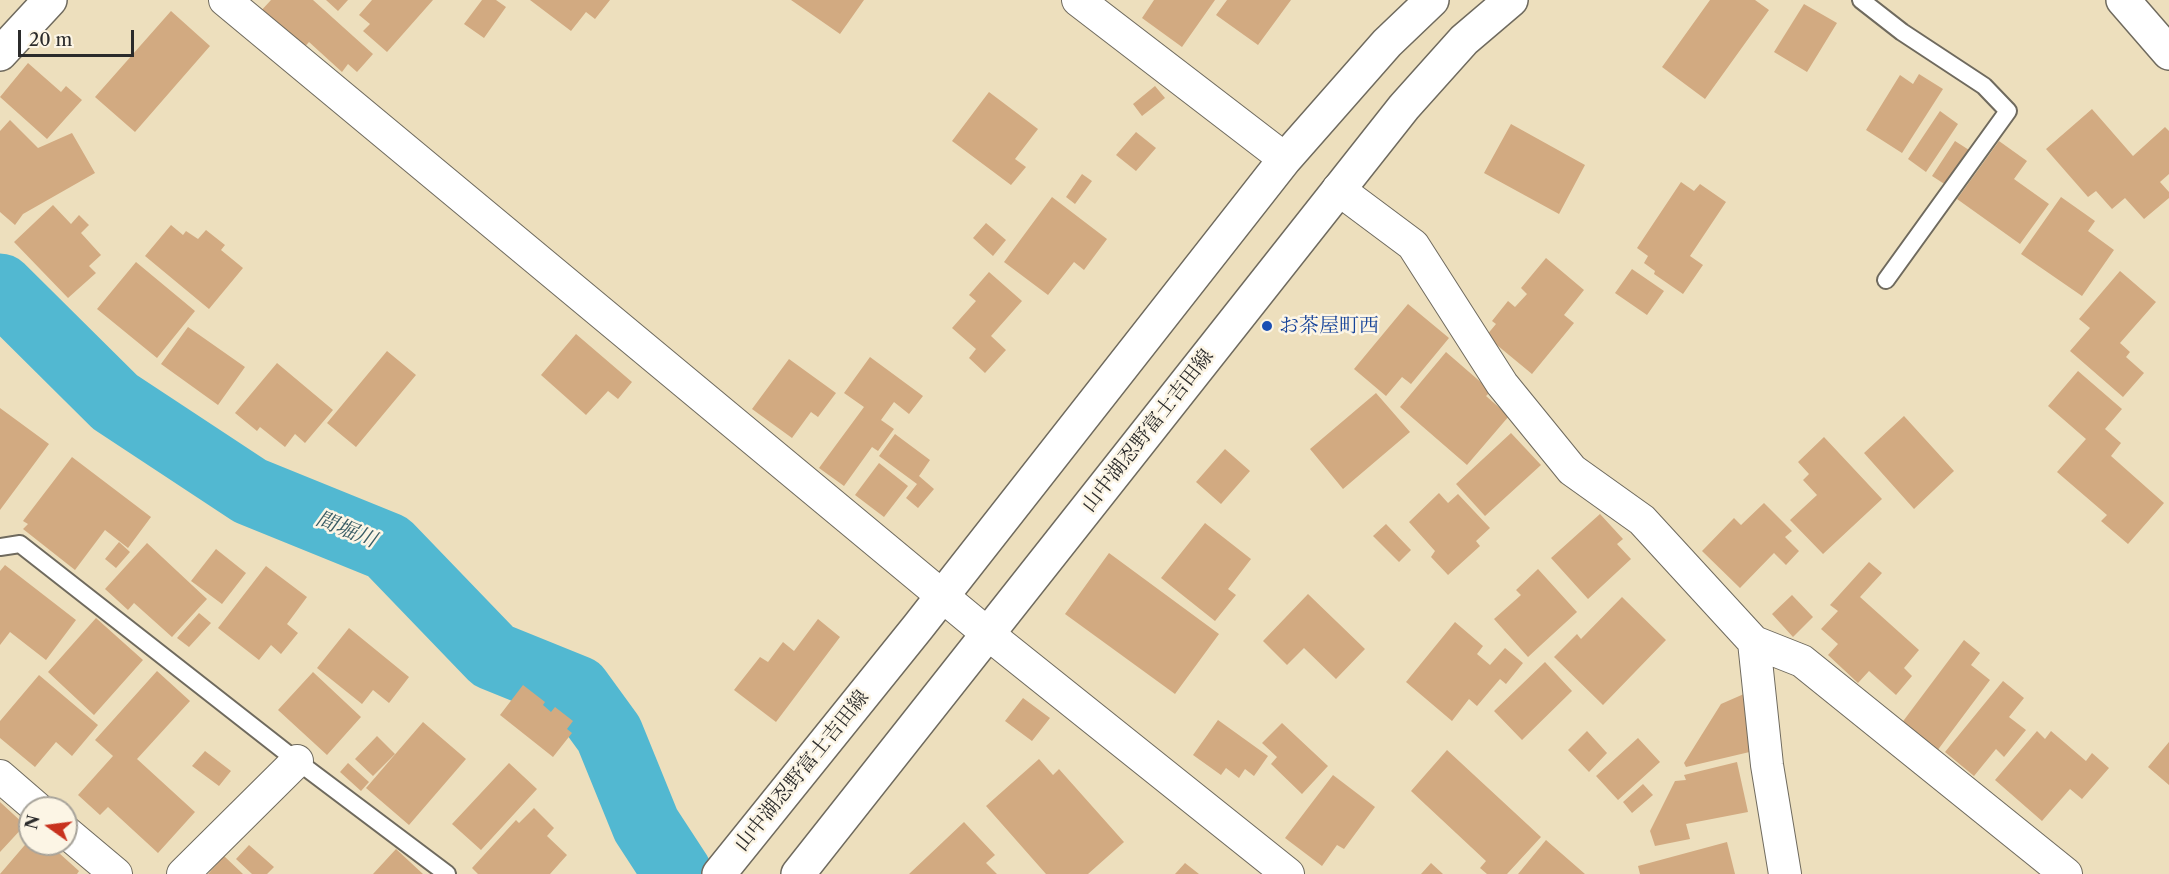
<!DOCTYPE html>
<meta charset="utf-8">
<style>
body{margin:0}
#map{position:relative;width:2169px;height:874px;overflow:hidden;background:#eddfbd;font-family:"Libre Caslon Text",serif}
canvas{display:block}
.north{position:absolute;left:18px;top:796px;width:60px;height:60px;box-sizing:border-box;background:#fcf5e5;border:2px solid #a8a49b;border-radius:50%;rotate:284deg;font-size:16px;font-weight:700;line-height:24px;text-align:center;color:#2b2b2b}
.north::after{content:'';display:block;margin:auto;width:21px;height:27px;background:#c8321e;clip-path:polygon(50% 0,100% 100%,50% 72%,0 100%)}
.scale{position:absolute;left:18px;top:30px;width:116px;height:27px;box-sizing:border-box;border:3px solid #2b2b2b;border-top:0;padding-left:8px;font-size:18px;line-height:21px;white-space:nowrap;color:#2b2b2b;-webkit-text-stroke:4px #fcf5e5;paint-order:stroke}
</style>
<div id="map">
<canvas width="2169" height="874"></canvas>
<div class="north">N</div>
<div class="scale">20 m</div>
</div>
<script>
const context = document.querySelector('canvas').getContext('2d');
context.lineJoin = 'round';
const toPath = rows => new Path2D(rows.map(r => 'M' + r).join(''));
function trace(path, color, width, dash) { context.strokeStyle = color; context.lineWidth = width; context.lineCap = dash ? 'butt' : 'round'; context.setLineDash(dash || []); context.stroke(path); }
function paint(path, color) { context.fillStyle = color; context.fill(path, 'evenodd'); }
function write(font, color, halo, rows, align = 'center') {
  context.font = font + ' "Libre Caslon Text","Noto Serif JP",serif'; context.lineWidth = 5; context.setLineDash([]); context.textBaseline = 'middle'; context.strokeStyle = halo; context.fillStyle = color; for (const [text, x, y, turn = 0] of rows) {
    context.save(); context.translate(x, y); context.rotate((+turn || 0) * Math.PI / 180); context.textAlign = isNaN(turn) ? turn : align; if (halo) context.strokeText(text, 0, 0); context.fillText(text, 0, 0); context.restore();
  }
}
trace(toPath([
 [0,288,115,402,250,491,388,547,493,656,577,690,609,734,646,825,678,874]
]), '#52b8d1', 69);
paint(toPath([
 [271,0,313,0,373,54,357,72,348,64,342,72,309,42,301,51,259,13],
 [326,0,348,0,338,11],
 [372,0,433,0,387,52,363,31,370,24,359,15],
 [482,0,496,0,506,7,484,38,464,24],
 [530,0,610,0,595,19,586,12,571,31],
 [791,0,864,0,840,34],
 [1154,0,1215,0,1182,47,1142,18],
 [1227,0,1291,0,1258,45,1216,15],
 [1710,0,1755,0,1769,10,1705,99,1662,67],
 [1804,4,1837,23,1807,72,1774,52],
 [171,11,210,46,135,132,95,97],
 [28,63,61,92,66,86,82,100,47,139,0,97],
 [1919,74,1943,89,1902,153,1866,130,1900,75,1913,84],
 [1155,86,1165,98,1142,116,1133,104],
 [989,92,1038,129,1015,159,1026,167,1011,185,952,141],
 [2092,109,2133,156,2165,127,2169,131,2169,174,2160,182,2169,192,2169,198,2144,219,2125,198,2112,209,2096,191,2088,197,2046,149],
 [1940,111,1958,124,1926,172,1908,159],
 [10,120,38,148,72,133,95,173,23,214,15,225,0,212,0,131],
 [1511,124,1585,165,1559,214,1484,173],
 [1136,132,1156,148,1136,171,1116,155],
 [1955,141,1969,150,1946,185,1932,176],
 [1999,141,2027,161,2014,179,2049,204,2020,244,1957,199],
 [1082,174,1092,181,1075,204,1066,197],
 [1681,182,1694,191,1700,184,1726,202,1690,256,1703,265,1683,294,1654,274,1655,271,1644,263,1648,256,1637,248],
 [1052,197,1107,239,1084,270,1074,262,1048,295,1004,262],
 [2061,197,2095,221,2088,231,2114,250,2082,296,2021,254],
 [53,205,71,224,79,215,89,225,81,233,101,255,89,266,96,273,68,298,14,242],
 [986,223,1006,240,993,256,973,238],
 [171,225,183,235,186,231,198,239,206,230,225,245,221,250,243,268,209,309,145,256],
 [1546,258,1584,290,1564,315,1574,323,1532,374,1486,336,1496,324,1492,321,1508,301,1515,307,1527,294,1521,288],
 [136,262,195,311,157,358,97,309],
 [1632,269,1664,291,1647,315,1615,293],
 [2120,271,2156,302,2120,343,2130,352,2126,357,2144,373,2123,397,2070,351,2090,328,2079,319],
 [989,272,1022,301,991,336,1006,350,985,373,969,358,976,349,952,328,976,301,969,295],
 [1408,304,1449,338,1411,384,1402,377,1386,396,1354,369],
 [188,327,245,367,218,405,161,364],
 [576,334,632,382,618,399,608,391,586,415,541,375],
 [387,351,416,375,356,447,327,423],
 [1446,352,1491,391,1486,396,1509,416,1467,465,1400,407],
 [870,357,923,396,909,414,894,402,881,420,894,429,878,451,872,447,844,486,819,468,864,407,844,393],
 [789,359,836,393,818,417,811,412,792,438,752,409],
 [277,363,333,410,305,443,295,434,285,447,260,427,257,431,235,413],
 [2078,371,2122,409,2105,429,2121,443,2111,456,2164,503,2128,544,2101,521,2107,515,2057,472,2086,439,2048,406],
 [1376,393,1410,432,1343,489,1310,449],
 [0,408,49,444,0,510],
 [1904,416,1954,471,1914,509,1864,453],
 [1511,433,1541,465,1485,516,1456,484],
 [895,434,930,460,919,476,934,489,918,508,906,498,917,484,879,456],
 [1824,437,1882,499,1823,554,1790,520,1817,495,1803,480,1809,474,1798,462],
 [1225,449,1250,471,1221,504,1196,482],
 [72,457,151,517,128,548,105,530,75,570,23,529,28,524,23,521],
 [879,463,908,486,884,517,855,495],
 [1439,493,1448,503,1458,494,1490,528,1476,541,1480,546,1448,575,1431,557,1435,551,1409,522],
 [1764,503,1792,531,1785,537,1799,551,1786,565,1774,553,1740,588,1702,551,1734,518,1741,525],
 [1600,514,1623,539,1617,544,1631,559,1588,599,1551,558],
 [1205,523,1251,559,1228,589,1236,595,1215,621,1161,578],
 [1386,524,1411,550,1399,562,1373,536],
 [119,542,130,552,116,568,105,559],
 [147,543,207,599,172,637,134,603,128,610,105,589],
 [216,549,246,573,222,604,191,581],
 [1109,553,1219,634,1175,694,1065,614],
 [1869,562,1882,573,1860,597,1919,650,1904,668,1912,676,1896,695,1869,671,1858,683,1828,655,1838,644,1821,629,1838,611,1830,605],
 [5,565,76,620,46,660,10,632,0,645,0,571],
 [266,566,307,597,287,624,298,633,281,654,271,645,259,660,218,628],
 [1538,569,1577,612,1528,657,1494,619,1521,595,1516,590],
 [1308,594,1365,649,1336,679,1304,648,1287,665,1263,641],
 [1792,595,1813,617,1793,637,1772,614],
 [1622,597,1666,640,1603,705,1554,657,1577,634,1581,639],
 [199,613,211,623,189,647,177,638],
 [96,618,143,660,94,715,48,672],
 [818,619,840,637,776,722,734,690,760,657,768,662,783,642,794,651],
 [1455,622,1483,646,1477,654,1490,665,1505,648,1523,663,1506,684,1500,679,1477,706,1469,699,1452,721,1406,682],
 [349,628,409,677,389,703,373,690,362,704,317,668],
 [1964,640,1980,653,1971,665,1990,680,1937,751,1901,724],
 [1545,662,1572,691,1522,740,1494,711],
 [157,671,190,701,137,759,195,812,158,853,108,807,100,815,78,795,113,756,95,740],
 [313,672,361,717,327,755,278,710],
 [39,675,98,725,72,756,56,742,35,767,0,738,0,721],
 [2003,681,2024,698,2009,717,2026,730,2004,757,1996,749,1974,776,1945,752],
 [523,685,545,702,543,705,551,712,555,707,573,721,567,729,572,733,553,757,500,715],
 [1753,690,1758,750,1686,767,1684,763,1721,704],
 [1023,698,1050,718,1032,741,1005,721],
 [1218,720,1268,756,1254,776,1245,769,1239,778,1226,768,1221,775,1193,755],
 [423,722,466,759,409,825,366,788],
 [1282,723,1328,766,1302,794,1271,764,1277,757,1262,743],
 [1587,731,1607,753,1589,772,1568,750],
 [2037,731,2045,739,2051,731,2086,761,2092,753,2109,768,2082,799,2070,789,2042,821,1995,780],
 [377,736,395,754,373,776,355,759],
 [1638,738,1660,762,1618,800,1596,776],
 [2169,742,2169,785,2148,767],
 [1447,750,1541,837,1507,874,1487,874,1480,868,1486,861,1411,791],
 [205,751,231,771,219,786,192,766],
 [1039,759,1053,775,1059,769,1124,842,1088,874,1046,874,986,806],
 [1737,762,1748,812,1686,824,1690,839,1655,846,1650,831,1675,781,1686,780,1684,775],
 [348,763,369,782,361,791,340,772],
 [509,763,537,789,481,850,452,824],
 [1333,775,1375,807,1344,849,1337,845,1322,866,1285,838],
 [1643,784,1653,795,1632,813,1623,802],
 [0,802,25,825,0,852],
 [534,808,554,828,547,836,567,855,550,874,478,874,472,868,516,820,519,823],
 [964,822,995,855,986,863,997,874,909,874],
 [30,839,30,844,49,844,79,871,77,874,0,874],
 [1546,840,1585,874,1518,874],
 [1727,842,1735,874,1640,874,1638,866],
 [249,845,274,867,267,874,252,874,236,859],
 [396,849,423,874,373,874],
 [224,856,243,874,208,874],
 [1185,863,1199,874,1175,874],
 [1431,863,1443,874,1421,874]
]), '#d2aa81');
const lane = toPath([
 [1861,0,1902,32,1984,86,2008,111,1886,280],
 [0,547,20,544,297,761,447,874]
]);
const street = toPath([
 [225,0,988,634,1288,874],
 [1078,0,1285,159],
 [1338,189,1413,245,1502,384,1572,470,1642,520,1754,642,1802,661,2066,874],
 [1754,642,1767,765,1785,874],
 [0,776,37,808],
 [66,832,116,874],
 [183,874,297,761]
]);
const secondary = toPath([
 [2123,0,2169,53],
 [0,54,50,0],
 [719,874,918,627,1285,159,1387,43,1432,0],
 [798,874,1404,107,1464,40,1511,0]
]);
trace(lane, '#6f6a5e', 20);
trace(street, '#6f6a5e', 34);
trace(secondary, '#6f6a5e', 36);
trace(lane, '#fff', 16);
trace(street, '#fff', 32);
trace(secondary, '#fff', 33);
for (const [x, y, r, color] of [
 [1267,326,6,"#1a4fb4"]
]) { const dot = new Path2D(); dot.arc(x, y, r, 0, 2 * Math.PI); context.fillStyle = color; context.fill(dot); trace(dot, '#fcf5e5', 2); }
write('20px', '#164399', '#fcf5e5', [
 ["お茶屋町西",1279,326]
], 'left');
write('20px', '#2b2b2b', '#fcf5e5', [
 ["山中湖忍野富士吉田線",1148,431,-52],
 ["山中湖忍野富士吉田線",802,771,-51]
]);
write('italic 21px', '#395c65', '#fcf5e5', [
 ["間堀川",346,530,22]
]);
</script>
